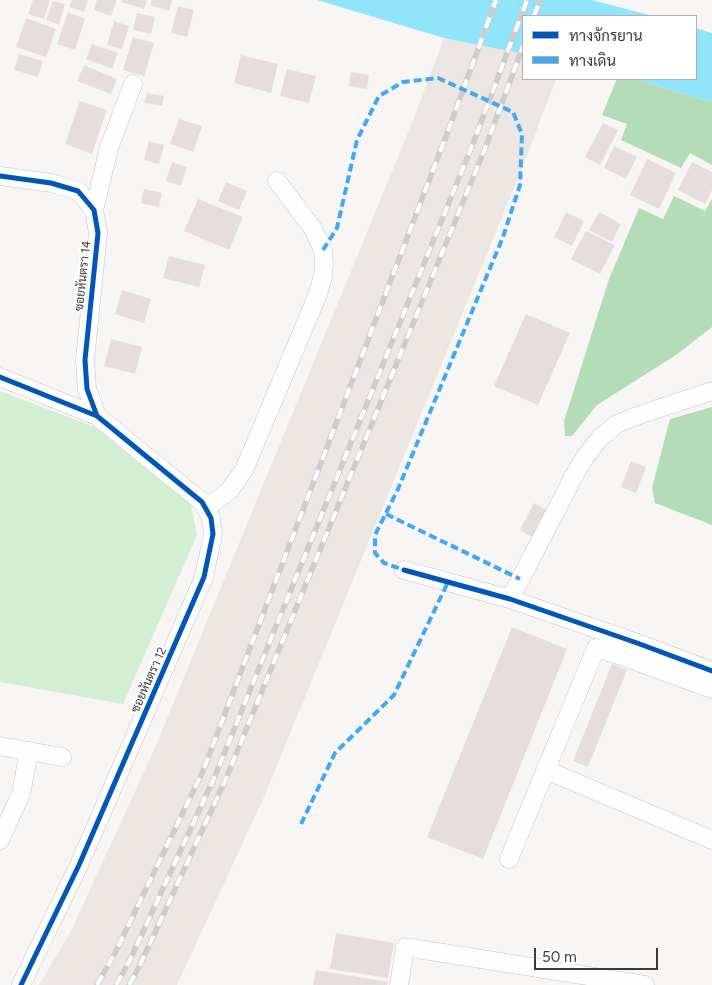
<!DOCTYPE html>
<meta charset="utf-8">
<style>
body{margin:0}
#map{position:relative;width:712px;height:985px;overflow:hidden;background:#f8f6f5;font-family:Figtree,Sarabun,sans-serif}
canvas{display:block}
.legend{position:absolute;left:522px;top:15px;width:175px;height:65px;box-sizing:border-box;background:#fff;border:1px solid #b1b0b0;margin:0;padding:6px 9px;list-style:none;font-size:15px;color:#3b3a39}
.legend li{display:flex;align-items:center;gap:10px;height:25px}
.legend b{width:25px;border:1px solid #b1b0b0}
.scale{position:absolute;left:534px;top:948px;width:124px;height:22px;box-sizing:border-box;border:2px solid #3b3a39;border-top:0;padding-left:6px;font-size:15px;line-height:18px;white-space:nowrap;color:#3b3a39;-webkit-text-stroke:4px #fff;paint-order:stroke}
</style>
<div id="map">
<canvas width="712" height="985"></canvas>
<ul class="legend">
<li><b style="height:6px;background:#0057b8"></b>ทางจักรยาน</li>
<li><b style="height:6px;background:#3fa9f5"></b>ทางเดิน</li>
</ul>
<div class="scale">50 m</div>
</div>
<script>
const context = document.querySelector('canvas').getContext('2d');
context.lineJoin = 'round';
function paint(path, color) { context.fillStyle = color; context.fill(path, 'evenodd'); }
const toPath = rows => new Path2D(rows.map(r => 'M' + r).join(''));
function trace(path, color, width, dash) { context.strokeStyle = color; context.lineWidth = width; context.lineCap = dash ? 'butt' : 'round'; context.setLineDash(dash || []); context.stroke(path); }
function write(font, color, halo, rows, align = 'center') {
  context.font = font + ' Figtree,Sarabun,sans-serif'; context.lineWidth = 4.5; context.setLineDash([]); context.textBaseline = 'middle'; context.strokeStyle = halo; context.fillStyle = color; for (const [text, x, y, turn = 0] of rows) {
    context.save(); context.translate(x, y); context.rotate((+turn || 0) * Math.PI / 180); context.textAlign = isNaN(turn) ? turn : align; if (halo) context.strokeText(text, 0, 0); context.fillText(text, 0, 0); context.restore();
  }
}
paint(toPath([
 [444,38,523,54,523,79,556,79,525,161,264,797,177,985,39,985,71,931,154,750,414,118]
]), '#ece7e2');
paint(toPath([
 [0,391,95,427,191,505,197,535,123,704,0,682]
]), '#d3efd3');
paint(toPath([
 [617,79,634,79,712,102,712,165,690,153,681,168,621,140,627,124,602,115],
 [674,196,705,211,712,199,712,327,676,355,597,405,572,436,565,436,564,421,609,279,639,208,663,219],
 [712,407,712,525,655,503,652,488,670,419]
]), '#b4dcb7');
paint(toPath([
 [317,0,592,0,653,16,523,16,523,54,444,38],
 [696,28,712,33,712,102,634,79,696,79]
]), '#90e4fc');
paint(toPath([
 [33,0,50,0,44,19,28,14],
 [72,0,88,0,84,12,69,7],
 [97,0,117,0,111,16,94,10],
 [122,0,147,0,144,9,121,2],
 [152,0,172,0,169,11,150,5],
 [53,1,65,4,59,25,46,20],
 [178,6,194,10,187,37,171,33],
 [68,12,85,19,75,50,57,44],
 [137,13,155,17,151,34,133,30],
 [26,18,56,29,46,57,16,47],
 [114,21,129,26,122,49,107,45],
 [133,37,154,43,144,76,123,70],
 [92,44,118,53,112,69,86,59],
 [19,54,43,61,38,77,14,70],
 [241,55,278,64,271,93,234,83],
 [84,65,117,79,111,94,77,81],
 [287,69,316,76,309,103,280,96],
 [351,72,369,75,367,89,349,86],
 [147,93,164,96,162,106,144,103],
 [80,101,107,110,92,154,65,144],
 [179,119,202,126,193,152,170,144],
 [603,123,618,130,600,165,585,157],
 [149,141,164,145,159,164,144,160],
 [614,146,637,157,626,179,604,168],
 [647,159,676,173,659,209,630,195],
 [172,162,187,167,181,186,166,181],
 [692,162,712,172,712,190,705,204,678,190],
 [226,182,247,191,239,210,218,201],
 [144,189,162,193,159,207,141,203],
 [198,199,243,217,229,250,184,231],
 [566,212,584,221,572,246,554,237],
 [599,212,621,224,612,242,589,230],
 [586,231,615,245,600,274,571,259],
 [169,256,205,265,199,287,163,278],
 [122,290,151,299,144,323,115,314],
 [526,314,570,333,538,405,494,386],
 [111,339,142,347,135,374,104,366],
 [631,461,646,467,636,493,621,487],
 [534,503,547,510,532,537,520,530],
 [512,627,567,649,483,859,427,837],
 [612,664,627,670,588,767,573,761],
 [336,933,394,943,388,978,330,969],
 [316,970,388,982,387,985,313,985]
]), '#e7dddc');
const minor = toPath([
 [0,176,51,183,78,191,94,210,98,233,85,360,87,389,97,416],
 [94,210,109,148,133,84],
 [0,377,97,416,202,502,211,518,213,534,204,577,79,865,21,985],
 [206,508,230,490,244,470,318,294,323,276,324,264,323,250,314,230,277,181],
 [404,570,510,599,637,643,712,671],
 [510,599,575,474,585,457,600,438,617,424,642,414,712,391],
 [0,746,62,757],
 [546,770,712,840],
 [0,840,21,794,29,751],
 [509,859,596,648,624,657,712,689],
 [399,985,405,947,645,985]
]);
trace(minor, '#c4c3c2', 19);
trace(minor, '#fefefe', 18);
const rail = toPath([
 [534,16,540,0],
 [97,985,115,953,203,771,448,131,496,0],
 [116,985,129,962,215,776,474,141,527,0],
 [129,985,139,967,225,781,486,146,523,46]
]);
trace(rail, '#cecccc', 5.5);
trace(rail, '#fff', 4, [11]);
trace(toPath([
 [323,250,337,228,357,140,379,96,403,82,438,78,513,112,522,134,520,185,503,237,398,489,375,535,375,553,384,563,404,570],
 [386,514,520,579],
 [301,824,335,753,394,695,448,582]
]), '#3fa9f5', 4, [8, 4]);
trace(toPath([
 [0,176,51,183,78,191,94,210,98,233,85,360,87,389,97,416],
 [0,377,97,416,202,502,211,518,213,534,204,577,79,865,21,985],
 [404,570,510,599,637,643,712,671]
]), '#0057b8', 5);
write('12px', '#3b3a39', '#fff', [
 ["ซอยหันตรา 14",83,276,-84],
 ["ซอยหันตรา 12",149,680,-66]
]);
</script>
